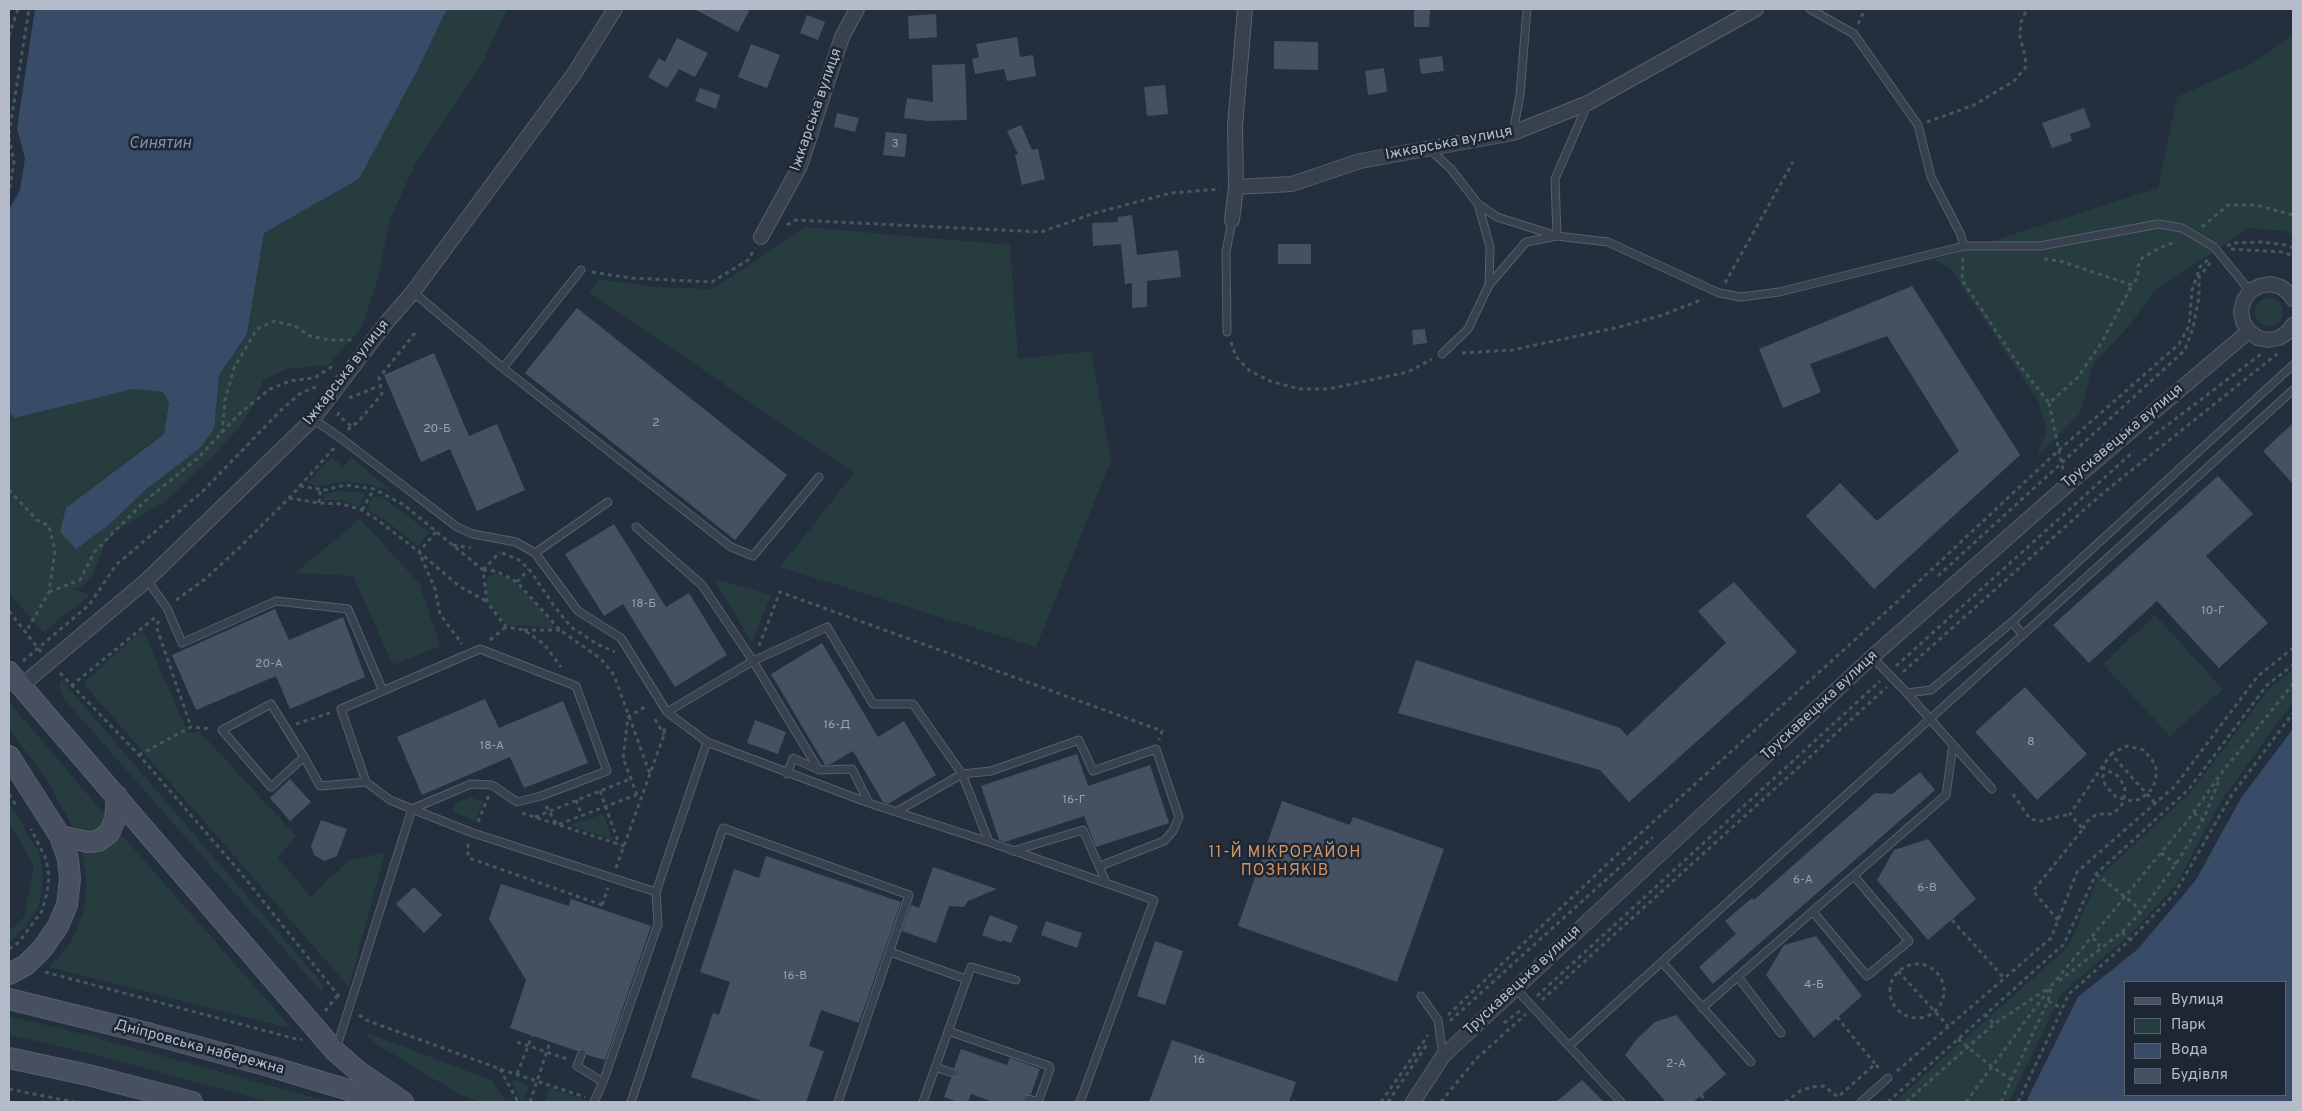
<!DOCTYPE html>
<meta charset="utf-8">
<style>
body{margin:0}
#map{position:relative;width:2302px;height:1111px;overflow:hidden;background:#242f3e;font-family:Overpass,sans-serif}
canvas{display:block}
.frame{position:absolute;inset:0;border:10px solid #b4bcc9;pointer-events:none}
.legend{position:absolute;left:2124px;top:981px;width:162px;height:115px;box-sizing:border-box;background:#1d2633;border:1px solid #59626f;margin:0;padding:6px 9px;list-style:none;font-size:15px;color:#b4bcc9}
.legend li{display:flex;align-items:center;gap:10px;height:25px}
.legend b{width:25px;border:1px solid #59626f}
</style>
<div id="map">
<canvas width="2302" height="1111"></canvas>
<div class="frame"></div>
<ul class="legend">
<li><b style="height:6px;background:#465061"></b>Вулиця</li>
<li><b style="height:14px;background:#263c3f"></b>Парк</li>
<li><b style="height:14px;background:#394c67"></b>Вода</li>
<li><b style="height:14px;background:#455162"></b>Будівля</li>
</ul>
</div>
<script>
const context = document.querySelector('canvas').getContext('2d');
context.lineJoin = 'round';
function paint(path, color) { context.fillStyle = color; context.fill(path, 'evenodd'); }
const toPath = rows => new Path2D(rows.map(r => 'M' + r).join(''));
function trace(path, color, width, dash) { context.strokeStyle = color; context.lineWidth = width; context.lineCap = dash ? 'butt' : 'round'; context.setLineDash(dash || []); context.stroke(path); }
function write(font, color, halo, rows, align = 'center') {
  context.font = font + ' Overpass,sans-serif'; context.lineWidth = 5; context.setLineDash([]); context.textBaseline = 'middle'; context.strokeStyle = halo; context.fillStyle = color; for (const [text, x, y, turn = 0] of rows) {
    context.save(); context.translate(x, y); context.rotate((+turn || 0) * Math.PI / 180); context.textAlign = isNaN(turn) ? turn : align; if (halo) context.strokeText(text, 0, 0); context.fillText(text, 0, 0); context.restore();
  }
}
paint(toPath([
 [447,9,507,9,482,63,417,160,390,219,377,281,362,327,328,365,287,369,264,379,253,404,242,424,218,451,166,501,114,532,105,544,92,576,81,587,71,588,90,595,43,632,9,593,9,413,15,418,133,389,163,392,169,403,164,433,67,508,111,523,145,490,216,398,219,375,247,334,264,233,359,179,417,71],
 [2293,35,2293,235,2285,231,2249,228,2153,292,2130,325,2094,362,2080,413,2037,456,2047,430,2038,401,1949,267,1933,260,2158,188,2177,97,2255,62],
 [804,227,1010,245,1018,359,1091,351,1111,460,1036,647,780,567,854,473,589,292,593,288,599,279,655,287,711,289,750,265],
 '2255 312a14 14 0 1 1 28 0a14 14 0 1 1-28 0Z',
 [332,457,343,467,351,457,391,491,368,484,344,481,316,487,308,482],
 [338,491,358,492,365,494,360,506,357,506,343,500,324,500,323,495],
 [381,496,429,532,418,546,385,520,369,511,368,505,373,497],
 [360,519,419,583,440,646,393,665,353,576,295,573],
 [495,573,516,582,553,624,552,628,507,625,488,601,485,585,488,577],
 [714,579,771,595,752,642],
 [2155,615,2223,689,2170,736,2103,664],
 [143,630,188,733,200,732,296,836,278,858,311,897,348,861,385,852,349,987,83,683],
 [2293,670,2293,702,2223,798,2176,885,2131,934,2062,993,2009,1102,1894,1102,2068,947,2099,877,2190,793,2269,689],
 [61,679,325,987,321,991,63,698,59,687],
 [9,702,105,815,102,826,93,834,81,833,72,826,46,778,9,729],
 [470,797,483,802,476,821,452,812,456,803],
 [9,802,39,853,43,871,42,890,38,908,26,926,9,943,9,929,13,928,24,917,34,866,9,822],
 [603,814,613,841,571,825],
 [121,834,292,1029,49,967,70,944,83,914,87,882,82,851,113,842],
 [9,1016,90,1036,329,1102,270,1102,89,1053,9,1035],
 [365,1032,491,1080,506,1102,480,1102,459,1094,376,1044],
 [511,1079,529,1085,523,1102,521,1102],
 [550,1088,588,1101,545,1102]
]), '#263c3f');
paint(toPath([
 [35,9,447,9,417,71,359,179,264,233,247,334,219,375,214,429,200,448,145,490,111,523,76,549,60,532,66,508,164,434,169,403,163,392,133,389,15,418,9,413,9,210,20,190,25,158,17,128],
 [2293,729,2293,1102,2026,1102,2078,997,2138,949,2196,880,2241,798],
 [2126,982,2286,982,2286,1095,2126,1095]
]), '#394c67');
paint(toPath([
 [694,9,750,9,738,32],
 [1414,9,1430,9,1429,27,1414,27],
 [936,14,937,37,909,39,908,16],
 [807,15,825,22,818,40,800,33],
 [1017,37,1020,57,1033,55,1036,76,1007,81,1004,69,975,74,972,59,979,57,976,44],
 [677,38,708,53,695,77,679,69,667,88,648,77,659,58,665,62],
 [1274,41,1318,42,1318,70,1274,69],
 [751,44,780,55,767,88,738,77],
 [1442,56,1444,71,1421,74,1419,59],
 [965,64,967,120,928,121,904,118,907,98,933,102,932,65],
 [1384,68,1387,92,1368,95,1365,71],
 [1165,85,1168,114,1147,116,1144,87],
 [700,88,720,95,716,109,695,101],
 [2084,108,2091,127,2070,134,2072,141,2052,148,2042,123],
 [837,113,859,118,855,132,834,127],
 [1021,125,1032,150,1038,149,1045,179,1022,185,1015,155,1018,154,1007,131],
 [886,132,907,134,905,157,883,155],
 [1132,215,1137,255,1178,250,1181,277,1147,281,1147,307,1132,308,1132,283,1125,284,1121,244,1093,246,1092,223,1118,222,1118,217],
 [1278,244,1311,244,1311,264,1278,264],
 [1912,286,2020,455,1874,589,1806,516,1840,483,1877,521,1959,451,1887,336,1810,364,1821,392,1783,408,1759,349],
 [577,308,787,475,735,540,525,373],
 [1425,329,1427,343,1413,345,1412,330],
 [434,353,469,436,497,424,525,490,477,511,450,449,421,462,384,375],
 [2293,423,2293,484,2263,451],
 [2218,476,2253,514,2206,556,2268,623,2219,668,2157,601,2089,663,2053,625],
 [614,524,666,607,689,593,727,655,675,687,623,604,604,616,565,554],
 [1734,582,1797,652,1629,802,1600,770,1398,713,1416,660,1620,728,1627,736,1726,643,1698,611],
 [275,609,289,640,343,617,365,677,290,709,276,676,196,710,172,655],
 [822,643,878,737,904,721,936,775,888,804,883,802,853,751,831,764,825,765,771,674],
 [2025,687,2087,754,2037,800,1975,732],
 [485,699,499,728,563,701,588,763,524,788,510,757,422,795,397,737],
 [755,720,786,732,778,754,747,743],
 [1077,754,1088,786,1150,765,1169,823,1096,847,1084,816,1005,842,999,840,981,786],
 [1920,772,1935,790,1713,984,1699,967,1736,934,1725,921,1752,898,1754,900,1875,793,1892,794],
 [290,779,311,802,290,821,270,798],
 [1282,801,1350,825,1353,817,1444,849,1397,982,1238,926],
 [321,820,347,829,337,856,324,861,314,855,311,846],
 [1928,839,1976,899,1928,940,1877,880,1894,850],
 [766,856,901,902,859,1023,821,1010,809,1046,824,1051,806,1102,765,1102,691,1077,713,1013,719,1015,730,982,700,972,734,869,759,878],
 [933,867,997,889,968,901,964,907,949,906,936,943,902,931,911,905,919,908],
 [501,884,569,906,571,899,651,926,605,1060,587,1055,583,1048,577,1051,510,1028,526,980,489,919],
 [414,887,442,915,424,933,396,904],
 [990,915,1018,926,1011,943,1002,940,1001,942,982,935],
 [1046,921,1082,933,1077,948,1041,935],
 [1816,936,1862,996,1814,1038,1766,975,1784,945],
 [1155,941,1183,951,1165,1005,1137,996],
 [1676,1015,1726,1074,1693,1102,1666,1102,1625,1055,1637,1039,1655,1022],
 [1172,1040,1296,1082,1289,1102,1149,1102],
 [961,1049,1007,1065,1010,1058,1040,1069,1031,1094,1024,1097,1025,1102,993,1102,971,1094,968,1102,958,1102,944,1097,951,1078,958,1075,958,1071,954,1068],
 [1582,1080,1604,1102,1556,1102]
]), '#455162');
const lane = toPath([
 [1810,9,1854,34,1918,125,1931,177,1960,233,1964,246],
 [1513,132,1520,95,1527,9],
 [1428,148,1451,169,1478,204,1497,217,1557,236,1608,242,1719,293,1741,297,1779,292,1964,246,2040,246,2158,224,2182,228,2214,247,2250,291],
 [1489,285,1526,242,1557,236,1555,179,1588,103],
 [413,292,503,368,581,270],
 [1227,332,1226,252,1232,220],
 [1442,354,1468,329,1489,285,1490,247,1478,204],
 [503,368,731,547,753,556,819,477],
 [313,419,342,439,457,527,473,534,516,542,535,553,578,611,621,638,667,712],
 [636,527,702,585,753,661,667,712,707,742],
 [535,553,608,502],
 [147,580,167,608,182,643,276,601,348,609,383,691],
 [2012,622,2023,635],
 [480,649,576,686,607,771,541,796,517,802,492,785,471,784,412,809,390,800,366,782,341,709,480,649],
 [1872,657,1907,693,1992,789],
 [1907,693,1931,690,2012,622,2293,365],
 [304,757,271,787,222,730,271,704,304,757,320,786,366,782],
 [819,770,753,661,827,627,873,704,913,704,962,774,991,771,1079,740,1093,771,1156,749,1179,817,1173,831,1164,841,1100,866],
 [787,774,793,758,819,770,852,769,869,803],
 [896,812,962,774,989,842],
 [1013,851,1083,830,1106,882],
 [1813,912,1867,976,1909,941,1854,876],
 [890,952,966,979],
 [1662,962,1751,1062],
 [1738,977,1781,1033],
 [1515,988,1621,1102],
 [1421,996,1438,1020,1443,1056],
 [1702,1008,1946,795,1953,745],
 [948,1031,1049,1066,1050,1069,1038,1102],
 [1569,1046,2293,390],
 [336,1049,412,809,473,833,656,892,707,742,869,803,989,842,1154,900,1080,1102],
 [582,1053,577,1066,603,1082],
 [935,1067,953,1073],
 [1029,1099,1038,1102],
 [594,1102,603,1082,658,924,656,892],
 [631,1102,723,828,909,895,838,1102],
 [923,1102,971,967,1016,980],
 [1861,1102,1888,1078]
]);
const street = toPath([
 [1236,187,1292,184,1360,161,1513,133,1588,103,1756,9],
 [1232,220,1236,187,1235,126,1245,9],
 [761,237,800,166,842,37,857,9],
 [2293,299,2289,293,2281,287,2270,284,2260,286,2250,291,2244,300,2241,311,2243,322,2249,331,2258,338,2268,340,2279,338,2288,332,2293,325],
 [21,686,147,580,313,419,387,322,413,292,574,74,615,9],
 [1413,1102,1443,1056,1872,657,2066,486,2249,331]
]);
const secondary = toPath([
 [9,672,335,1051,358,1071,403,1102],
 [9,756,60,836,68,859,70,879,67,905,58,926,43,948,26,965,9,974],
 [60,836,88,842,98,841,109,833,115,820,117,796],
 [9,999,151,1034,272,1067,389,1102],
 [9,1058,88,1075,192,1102]
]);
trace(lane, '#565f6c', 9);
trace(street, '#565f6c', 16);
trace(secondary, '#565f6c', 22);
trace(toPath([
 [1858,24,1865,9],
 [9,36,18,9],
 [1927,122,1974,105,2014,81,2026,67,2025,56,2020,37,2021,22,2027,9],
 [9,134,29,9],
 [9,137,14,162,9,192],
 [787,225,796,220,1041,232,1095,213,1171,193,1220,189],
 [2202,227,2228,205,2256,205,2293,215],
 [2227,246,2233,243,2263,242,2286,245,2293,248],
 [2231,249,2283,252,2293,256],
 [1963,258,1962,280,2014,358,2049,403,2077,378,2102,342,2132,285],
 [2044,259,2060,261,2132,285,2138,277,2138,266,2142,258,2159,248,2175,242],
 [592,272,631,278,712,282,748,260,755,248],
 [1725,283,1793,162],
 [1231,342,1236,357,1250,371,1270,381,1299,389,1329,389,1408,372,1432,359],
 [1462,353,1512,350,1619,327,1663,315,1703,299],
 [349,398,379,386],
 [2049,403,2063,470],
 [339,412,338,415,351,426],
 [348,430,351,426,357,423,382,394,379,378,415,333],
 [222,433,225,400,234,368,257,329,274,321,295,326,310,336,329,340,354,340],
 [2149,439,2261,354],
 [300,486,325,490,345,485,374,489,404,505,483,570,487,602,506,627,524,630,544,644,561,667],
 [9,490,37,520,49,526,55,551,49,592,26,632],
 [289,498,319,503,342,504,362,510,379,521,419,552,459,586,486,601],
 [319,503,320,489],
 [362,510,374,489],
 [436,532,419,552,435,589,440,614,462,644],
 [453,545,471,548],
 [502,553,519,560,529,569,552,603,571,627,597,644,615,652],
 [483,570,496,571,517,582,560,630,601,659,614,675,650,774],
 [483,570,500,552],
 [1938,576,2185,350,2193,328,2199,297,2199,277,2211,262],
 [517,582,529,569],
 [49,592,80,580,95,551,144,502,199,457,239,414,270,389,290,381,314,378,333,366],
 [176,600,204,580,239,548,289,498,335,447],
 [9,611,41,652],
 [159,621,156,626,191,727],
 [524,630,560,630],
 [490,640,506,627],
 [759,646,780,592,1162,731,1159,740],
 [23,661,89,605,116,565,204,490,283,408,301,393,318,386],
 [1896,666,2134,451],
 [1903,672,2103,493,2277,354],
 [60,673,139,755,240,872,341,999],
 [71,686,158,615],
 [655,719,664,735],
 [296,724,330,713],
 [139,755,191,727,212,729],
 [2104,766,2103,777,2105,785,2116,797,2132,801,2141,799,2153,788,2157,773,2155,764,2144,750,2127,746,2111,754],
 [600,791,619,844],
 [9,794,17,807],
 [2013,794,2030,819,2040,821,2070,814],
 [637,795,623,758,628,717,648,705],
 [576,800,582,816],
 [546,806,557,825,636,795],
 [522,813,624,846],
 [2194,813,2203,820],
 [535,817,630,779],
 [478,822,489,795],
 [2083,829,2086,822,2097,814,2111,814,2120,808,2124,800,2125,787,2118,776,2103,768],
 [469,844,467,848,469,858,602,905,600,909],
 [2161,853,2176,864],
 [616,868,664,735,665,725],
 [2096,874,2134,904,2140,913],
 [602,905,608,888],
 [1952,920,2004,978],
 [2058,920,2033,891,2083,829,2070,814,2111,754,2155,803],
 [2122,932,2130,940],
 [2093,938,2099,943,2098,950],
 [9,949,19,942,42,911,47,893,49,876,46,859,31,829],
 '1890 991a27 27 0 1 1 54 0a27 27 0 1 1-54 0Z',
 [1898,971,1948,1026],
 [45,972,300,1040,302,1039],
 [2059,981,2122,932,2140,913,2176,864,2203,820,2220,778],
 [1537,996,1880,681],
 [1542,1000,1887,687],
 [2048,1001,2062,1008],
 [325,1011,337,996],
 [1985,1014,1994,1024],
 [359,1015,366,1020,500,1069,585,1097],
 [1448,1015,1621,851,1899,600,2059,450,2179,344,2189,326,2192,290,2200,267,2210,258],
 [1837,1017,1875,1064],
 [1450,1021,1653,837],
 [1504,1023,1521,1010],
 [1958,1039,1992,1067,2012,1080],
 [517,1042,567,1059],
 [500,1069,518,1102],
 [1897,1071,2051,938,2077,872,2175,786,2258,676,2293,648],
 [517,1074,532,1036],
 [9,1089,74,1102],
 [1701,1095,1707,1102],
 [530,1102,550,1042],
 [1381,1102,1428,1035],
 [1388,1102,1428,1043],
 [1441,1102,1476,1059,1526,1014],
 [1785,1102,1800,1091,1811,1087,1824,1086,1838,1097,1875,1064,1880,1069],
 [1888,1102,2064,944,2096,874,2189,789,2267,685,2293,665],
 [1906,1102,1994,1024,2050,987],
 [1966,1102,2052,985,2188,820,2223,771,2293,684],
 [2001,1102,2048,1001,2051,989],
 [2018,1102,2069,994,2130,940,2175,893,2231,796,2293,713]
]), '#44595c', 3, [4, 4]);
trace(lane, '#38414e', 7);
trace(street, '#38414e', 14);
trace(secondary, '#465061', 20);
write('12px', '#98a1af', null, [
 ["3",895,145],
 ["2",656,424],
 ["20-Б",437,430],
 ["18-Б",644,605],
 ["10-Г",2213,612],
 ["20-А",269,665],
 ["16-Д",837,726],
 ["8",2031,743],
 ["18-А",492,747],
 ["16-Г",1074,801],
 ["6-А",1803,881],
 ["6-В",1927,889],
 ["16-В",795,977],
 ["4-Б",1814,986],
 ["16",1199,1061],
 ["2-А",1676,1065]
]);
write('15px', '#b4bcc9', '#1d2633', [
 ["Іжкарська вулиця",817,110,-71],
 ["Іжкарська вулиця",1449,144,-11],
 ["Іжкарська вулиця",347,373,-52],
 ["Трускавецька вулиця",2123,437,-40],
 ["Трускавецька вулиця",1820,706,-43],
 ["Трускавецька вулиця",1523,981,-43],
 ["Дніпровська набережна",199,1048,15]
]);
write('italic 16px', '#7c92b1', '#1d2633', [
 ["Синятин",160,145]
]);
context.letterSpacing = '1px';
write('16px', '#d59563', '#1d2633', [
 ["11-Й МІКРОРАЙОН",1285,854],
 ["ПОЗНЯКІВ",1285,872]
]);
context.letterSpacing = '0px';
</script>
